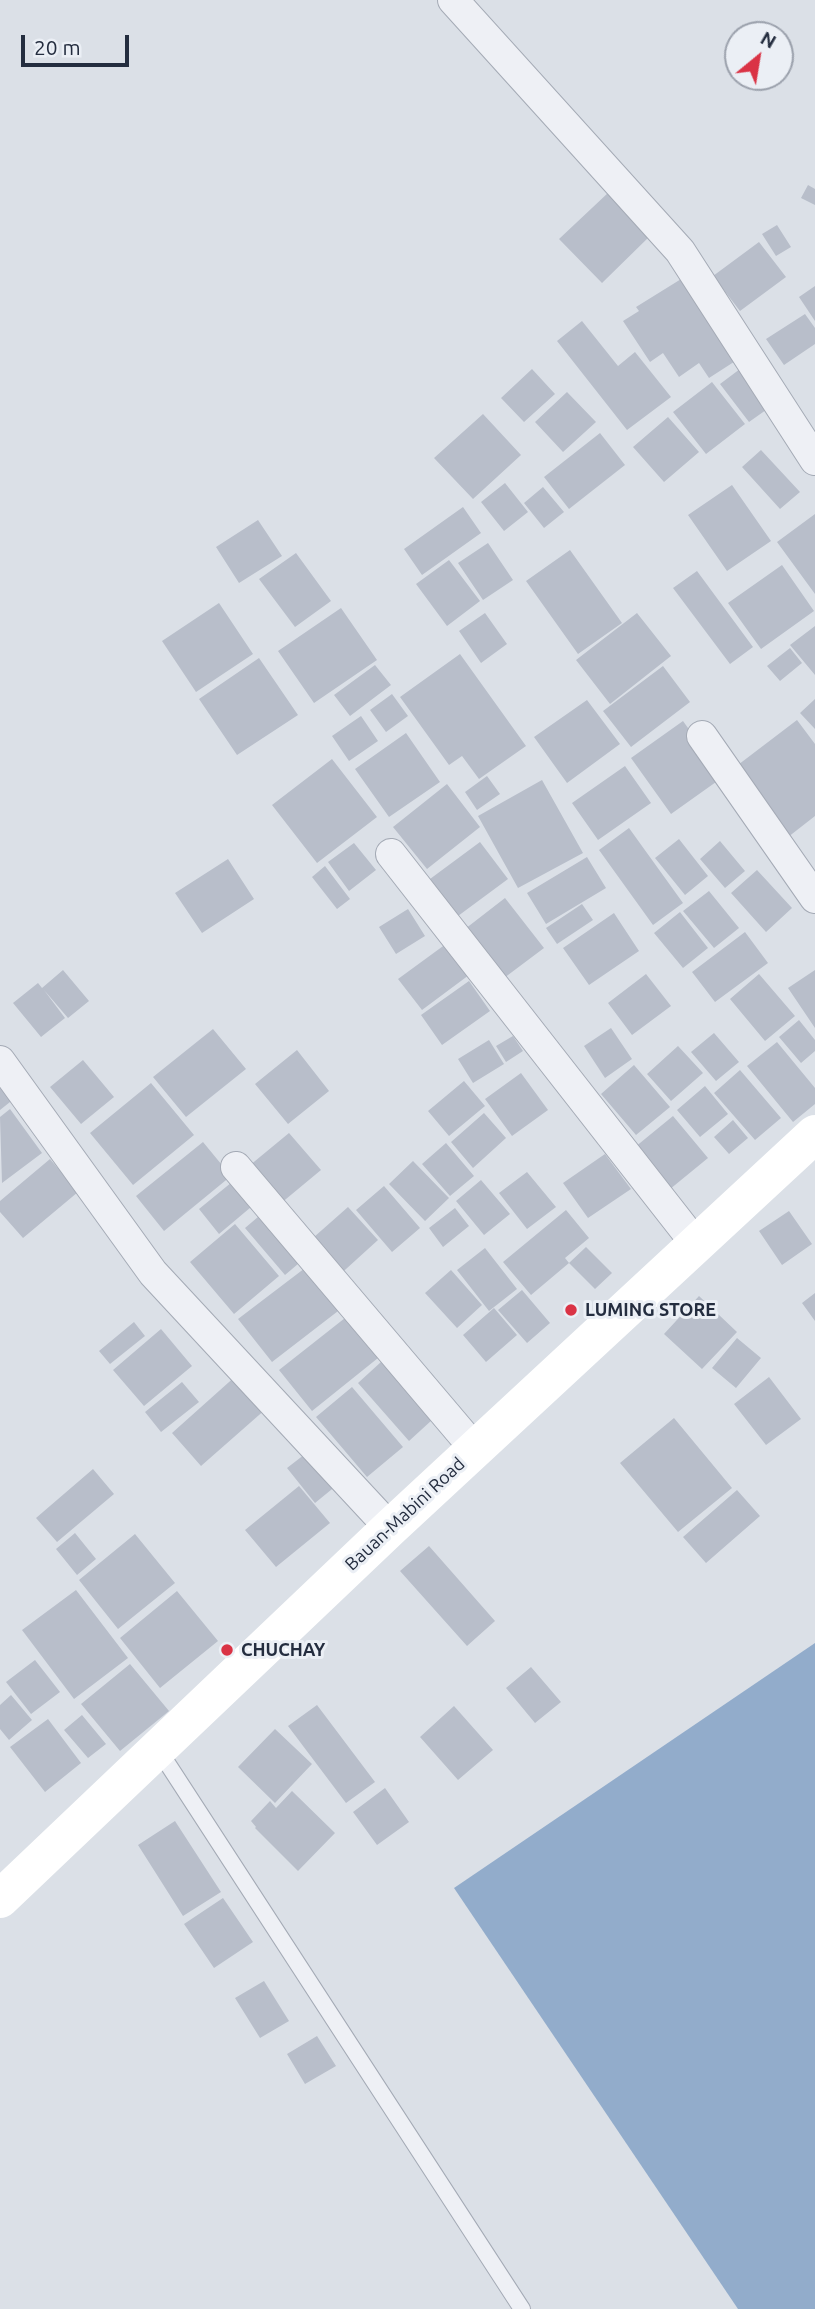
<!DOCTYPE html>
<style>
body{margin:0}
#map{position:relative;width:815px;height:2309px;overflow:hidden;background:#dbe0e7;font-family:Ubuntu,sans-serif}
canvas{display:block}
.north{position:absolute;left:724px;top:21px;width:70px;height:70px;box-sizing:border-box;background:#ebeff5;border:2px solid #9ba1ac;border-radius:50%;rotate:30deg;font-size:19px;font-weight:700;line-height:28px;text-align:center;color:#242d3f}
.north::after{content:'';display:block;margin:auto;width:24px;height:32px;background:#da3345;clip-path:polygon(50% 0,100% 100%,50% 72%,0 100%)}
.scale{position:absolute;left:21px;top:35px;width:108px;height:32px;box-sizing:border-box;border:4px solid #242d3f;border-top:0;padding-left:9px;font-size:21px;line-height:24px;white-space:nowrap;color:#242d3f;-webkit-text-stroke:5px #ebeff5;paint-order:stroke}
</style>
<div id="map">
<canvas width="815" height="2309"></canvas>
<div class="north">N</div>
<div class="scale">20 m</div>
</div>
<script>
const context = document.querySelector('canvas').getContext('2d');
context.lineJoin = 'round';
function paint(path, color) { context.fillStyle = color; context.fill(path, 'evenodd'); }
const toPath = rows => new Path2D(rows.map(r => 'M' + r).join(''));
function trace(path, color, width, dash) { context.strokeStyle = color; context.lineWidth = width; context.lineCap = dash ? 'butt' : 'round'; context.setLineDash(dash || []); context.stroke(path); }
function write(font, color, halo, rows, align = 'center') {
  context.font = font + ' Ubuntu,sans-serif'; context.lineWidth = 6; context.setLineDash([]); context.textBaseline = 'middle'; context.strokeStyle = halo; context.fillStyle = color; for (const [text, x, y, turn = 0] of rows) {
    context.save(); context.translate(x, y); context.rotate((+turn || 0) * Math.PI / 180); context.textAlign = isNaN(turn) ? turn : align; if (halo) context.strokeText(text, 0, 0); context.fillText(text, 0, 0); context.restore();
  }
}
paint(toPath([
 [815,1643,815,2309,738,2309,454,1888]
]), '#92accb');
paint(toPath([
 [808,185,815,189,815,205,801,198],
 [609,192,651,235,602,283,559,239],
 [777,225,791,247,776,256,762,234],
 [759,242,786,277,740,311,713,276],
 [686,276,740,358,709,378,699,363,679,377,663,353,650,362,623,321,639,311,636,307],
 [815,286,815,321,799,297],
 [805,314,815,328,815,344,784,365,766,339],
 [582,321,618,366,635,352,671,397,627,430,557,341],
 [744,366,773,405,749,422,720,384],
 [532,369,555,394,524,422,501,398],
 [712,382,745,424,706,454,673,412],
 [567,392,596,422,563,452,535,422],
 [483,414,521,455,473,499,434,458],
 [668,417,699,452,664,482,633,447],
 [600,433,625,465,569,509,544,477],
 [761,450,800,492,780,509,742,467],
 [505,483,528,512,504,531,481,502],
 [732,485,771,541,727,571,688,515],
 [543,487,564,512,544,528,524,503],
 [463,507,481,533,422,575,404,549],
 [815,514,815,594,777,542],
 [258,520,282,556,239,583,216,547],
 [488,543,513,580,483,600,458,563],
 [570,550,622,623,578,654,526,581],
 [296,553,331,601,295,627,259,579],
 [449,560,480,601,447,626,416,584],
 [782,565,814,611,761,649,728,603],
 [697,571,753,647,730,664,673,588],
 [219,603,253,654,196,692,162,641],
 [341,608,377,660,314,703,278,651],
 [485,613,507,644,481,663,459,631],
 [637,613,671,656,610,704,576,660],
 [815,626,815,675,790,645],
 [790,648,802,663,780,681,767,666],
 [460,654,526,746,479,779,462,756,449,765,400,697],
 [259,658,298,715,237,755,199,699],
 [375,665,391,685,350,716,334,695],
 [663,666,690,702,631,747,603,711],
 [392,694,408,716,386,732,370,710],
 [815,699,815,729,800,713],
 [587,700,620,744,567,783,534,737],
 [361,716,378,741,349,761,332,736],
 [797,720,815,744,815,816,783,841,730,771],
 [683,721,723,777,671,814,631,758],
 [406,733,440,782,389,817,355,769],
 [332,759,377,817,317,863,272,805],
 [625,766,651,803,598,840,572,803],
 [487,776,500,794,477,810,465,792],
 [542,780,583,853,518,888,478,816],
 [447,784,480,827,427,869,393,827],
 [629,828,683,903,653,925,599,850],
 [679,839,708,876,685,895,655,858],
 [720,841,745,871,725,888,700,859],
 [480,842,508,879,458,916,430,879],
 [354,843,376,870,349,891,328,862],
 [587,857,606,888,546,924,527,893],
 [228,859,254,899,202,933,175,893],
 [325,866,350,899,337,909,312,877],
 [757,870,792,908,766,932,731,893],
 [709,891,739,928,714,948,683,911],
 [505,898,544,948,504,978,465,929],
 [582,904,593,920,557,944,546,928],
 [408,909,425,936,396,954,379,927],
 [680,912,708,948,683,968,654,933],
 [614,913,639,951,589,985,563,948],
 [745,932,768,963,715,1002,692,972],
 [450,941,473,972,422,1010,398,979],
 [63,970,89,1001,68,1018,44,990,65,1018,41,1037,13,1003,38,983,42,988],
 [815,970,815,1028,788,988],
 [646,974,671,1006,632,1035,608,1003],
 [759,974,795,1016,765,1041,730,999],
 [469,981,490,1011,442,1045,421,1015],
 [799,1020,815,1040,815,1051,801,1063,779,1037],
 [611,1028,632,1059,605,1078,584,1046],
 [213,1029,246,1069,186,1117,153,1077],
 [714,1033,739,1062,716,1081,691,1052],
 [513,1036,523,1051,506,1062,496,1046],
 [489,1040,504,1064,473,1083,458,1059],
 [777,1042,815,1088,815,1104,793,1122,747,1066],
 [678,1046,703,1073,671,1101,647,1074],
 [297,1050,329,1091,288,1124,255,1084],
 [83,1060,114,1097,81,1124,50,1087],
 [634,1065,670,1107,636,1135,601,1094],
 [740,1070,781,1118,755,1140,714,1093],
 [521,1073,548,1110,512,1136,485,1099],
 [464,1081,485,1106,449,1136,428,1111],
 [0,1083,15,1098,0,1110],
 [151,1083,194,1135,133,1185,90,1133],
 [705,1086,728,1114,700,1137,677,1110],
 [10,1109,42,1153,2,1183,0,1117],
 [484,1113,506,1138,473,1168,451,1142],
 [673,1116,708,1158,664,1194,629,1152],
 [733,1120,748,1138,729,1154,714,1137],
 [289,1133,321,1170,280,1204,249,1166],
 [203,1142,231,1176,164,1231,136,1196],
 [446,1143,474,1176,450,1196,422,1164],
 [605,1154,631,1189,588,1218,563,1183],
 [50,1159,78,1192,23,1238,0,1212,0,1201],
 [413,1161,449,1198,425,1221,389,1184],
 [527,1172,556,1207,527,1229,499,1193],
 [237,1178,257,1202,219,1234,199,1209],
 [481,1180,510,1214,484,1235,456,1201],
 [384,1186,420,1228,392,1252,356,1210],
 [348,1207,378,1240,335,1279,305,1245],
 [455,1208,469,1226,443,1247,429,1228],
 [566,1210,589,1238,565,1258,569,1263,531,1295,503,1262],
 [265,1211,305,1258,285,1275,245,1228],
 [789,1211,812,1244,782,1265,759,1231],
 [235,1224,279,1276,234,1314,190,1262],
 [586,1247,612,1273,595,1289,569,1263],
 [485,1248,517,1289,489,1311,457,1270],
 [309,1265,342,1308,272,1362,238,1319],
 [451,1270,482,1305,457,1328,425,1293],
 [522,1290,550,1323,527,1343,498,1310],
 [815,1293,815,1321,802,1303],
 [699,1296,737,1332,702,1369,664,1334],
 [494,1308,517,1335,486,1362,463,1335],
 [345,1318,378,1358,312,1411,279,1370],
 [134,1322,145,1336,110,1364,99,1351],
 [161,1329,192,1366,144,1406,113,1370],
 [737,1338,761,1358,736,1388,712,1368],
 [381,1362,432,1420,409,1441,358,1383],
 [238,1374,267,1408,201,1466,172,1433],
 [769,1377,801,1419,766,1445,734,1404],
 [182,1382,199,1402,161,1432,145,1412],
 [352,1387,403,1447,367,1477,316,1417],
 [674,1418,732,1488,678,1532,620,1463],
 [309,1451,337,1485,315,1503,287,1468],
 [93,1469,114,1494,57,1542,36,1518],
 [299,1486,330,1523,276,1567,245,1530],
 [737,1490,760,1516,706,1563,683,1537],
 [75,1533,96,1559,77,1575,56,1549],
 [135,1534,175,1583,118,1629,79,1580],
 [429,1546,495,1621,467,1646,400,1571],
 [76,1590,128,1658,74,1699,22,1630],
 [177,1591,218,1641,160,1688,120,1638],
 [35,1660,60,1692,31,1714,6,1682],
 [130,1664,169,1711,120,1751,81,1704],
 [531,1667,561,1702,535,1723,506,1688],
 [11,1695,32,1720,9,1740,0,1729,0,1705],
 [317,1705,375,1782,346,1803,288,1726],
 [454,1706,493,1750,458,1780,420,1737],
 [82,1715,106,1744,88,1758,64,1730],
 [48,1719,81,1763,45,1792,10,1747],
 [275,1729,312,1764,275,1803,238,1767],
 [385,1788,409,1822,377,1845,353,1812],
 [292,1791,335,1833,298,1871,255,1828,256,1827,251,1821,270,1801,276,1808],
 [175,1821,221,1892,183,1916,138,1845],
 [223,1898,253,1942,214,1968,184,1924],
 [264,1981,289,2021,260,2038,235,1998],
 [317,2036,336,2066,305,2084,287,2054]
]), '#b8beca');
const service = toPath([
 [158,1749,522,2309]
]);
const minor = toPath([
 [453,0,680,251,815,460],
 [702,736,815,898],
 [391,854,696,1244],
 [0,1061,153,1273,390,1528],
 [236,1167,475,1449]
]);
trace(service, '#a4aab5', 18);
trace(minor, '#a4aab5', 32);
trace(service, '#eef0f5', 16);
trace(minor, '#eef0f5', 30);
trace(toPath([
 [0,1899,390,1528,815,1134]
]), '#fff', 38);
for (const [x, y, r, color] of [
 [571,1310,7,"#da3345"],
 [227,1650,7,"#da3345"]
]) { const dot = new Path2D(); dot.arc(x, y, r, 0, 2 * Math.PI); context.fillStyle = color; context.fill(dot); trace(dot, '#ebeff5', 2.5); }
write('bold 18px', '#242d3f', '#ebeff5', [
 ["LUMING STORE",585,1310],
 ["CHUCHAY",241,1650]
], 'left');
write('18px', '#242d3f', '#ebeff5', [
 ["Bauan-Mabini Road",405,1514,-43]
]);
</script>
